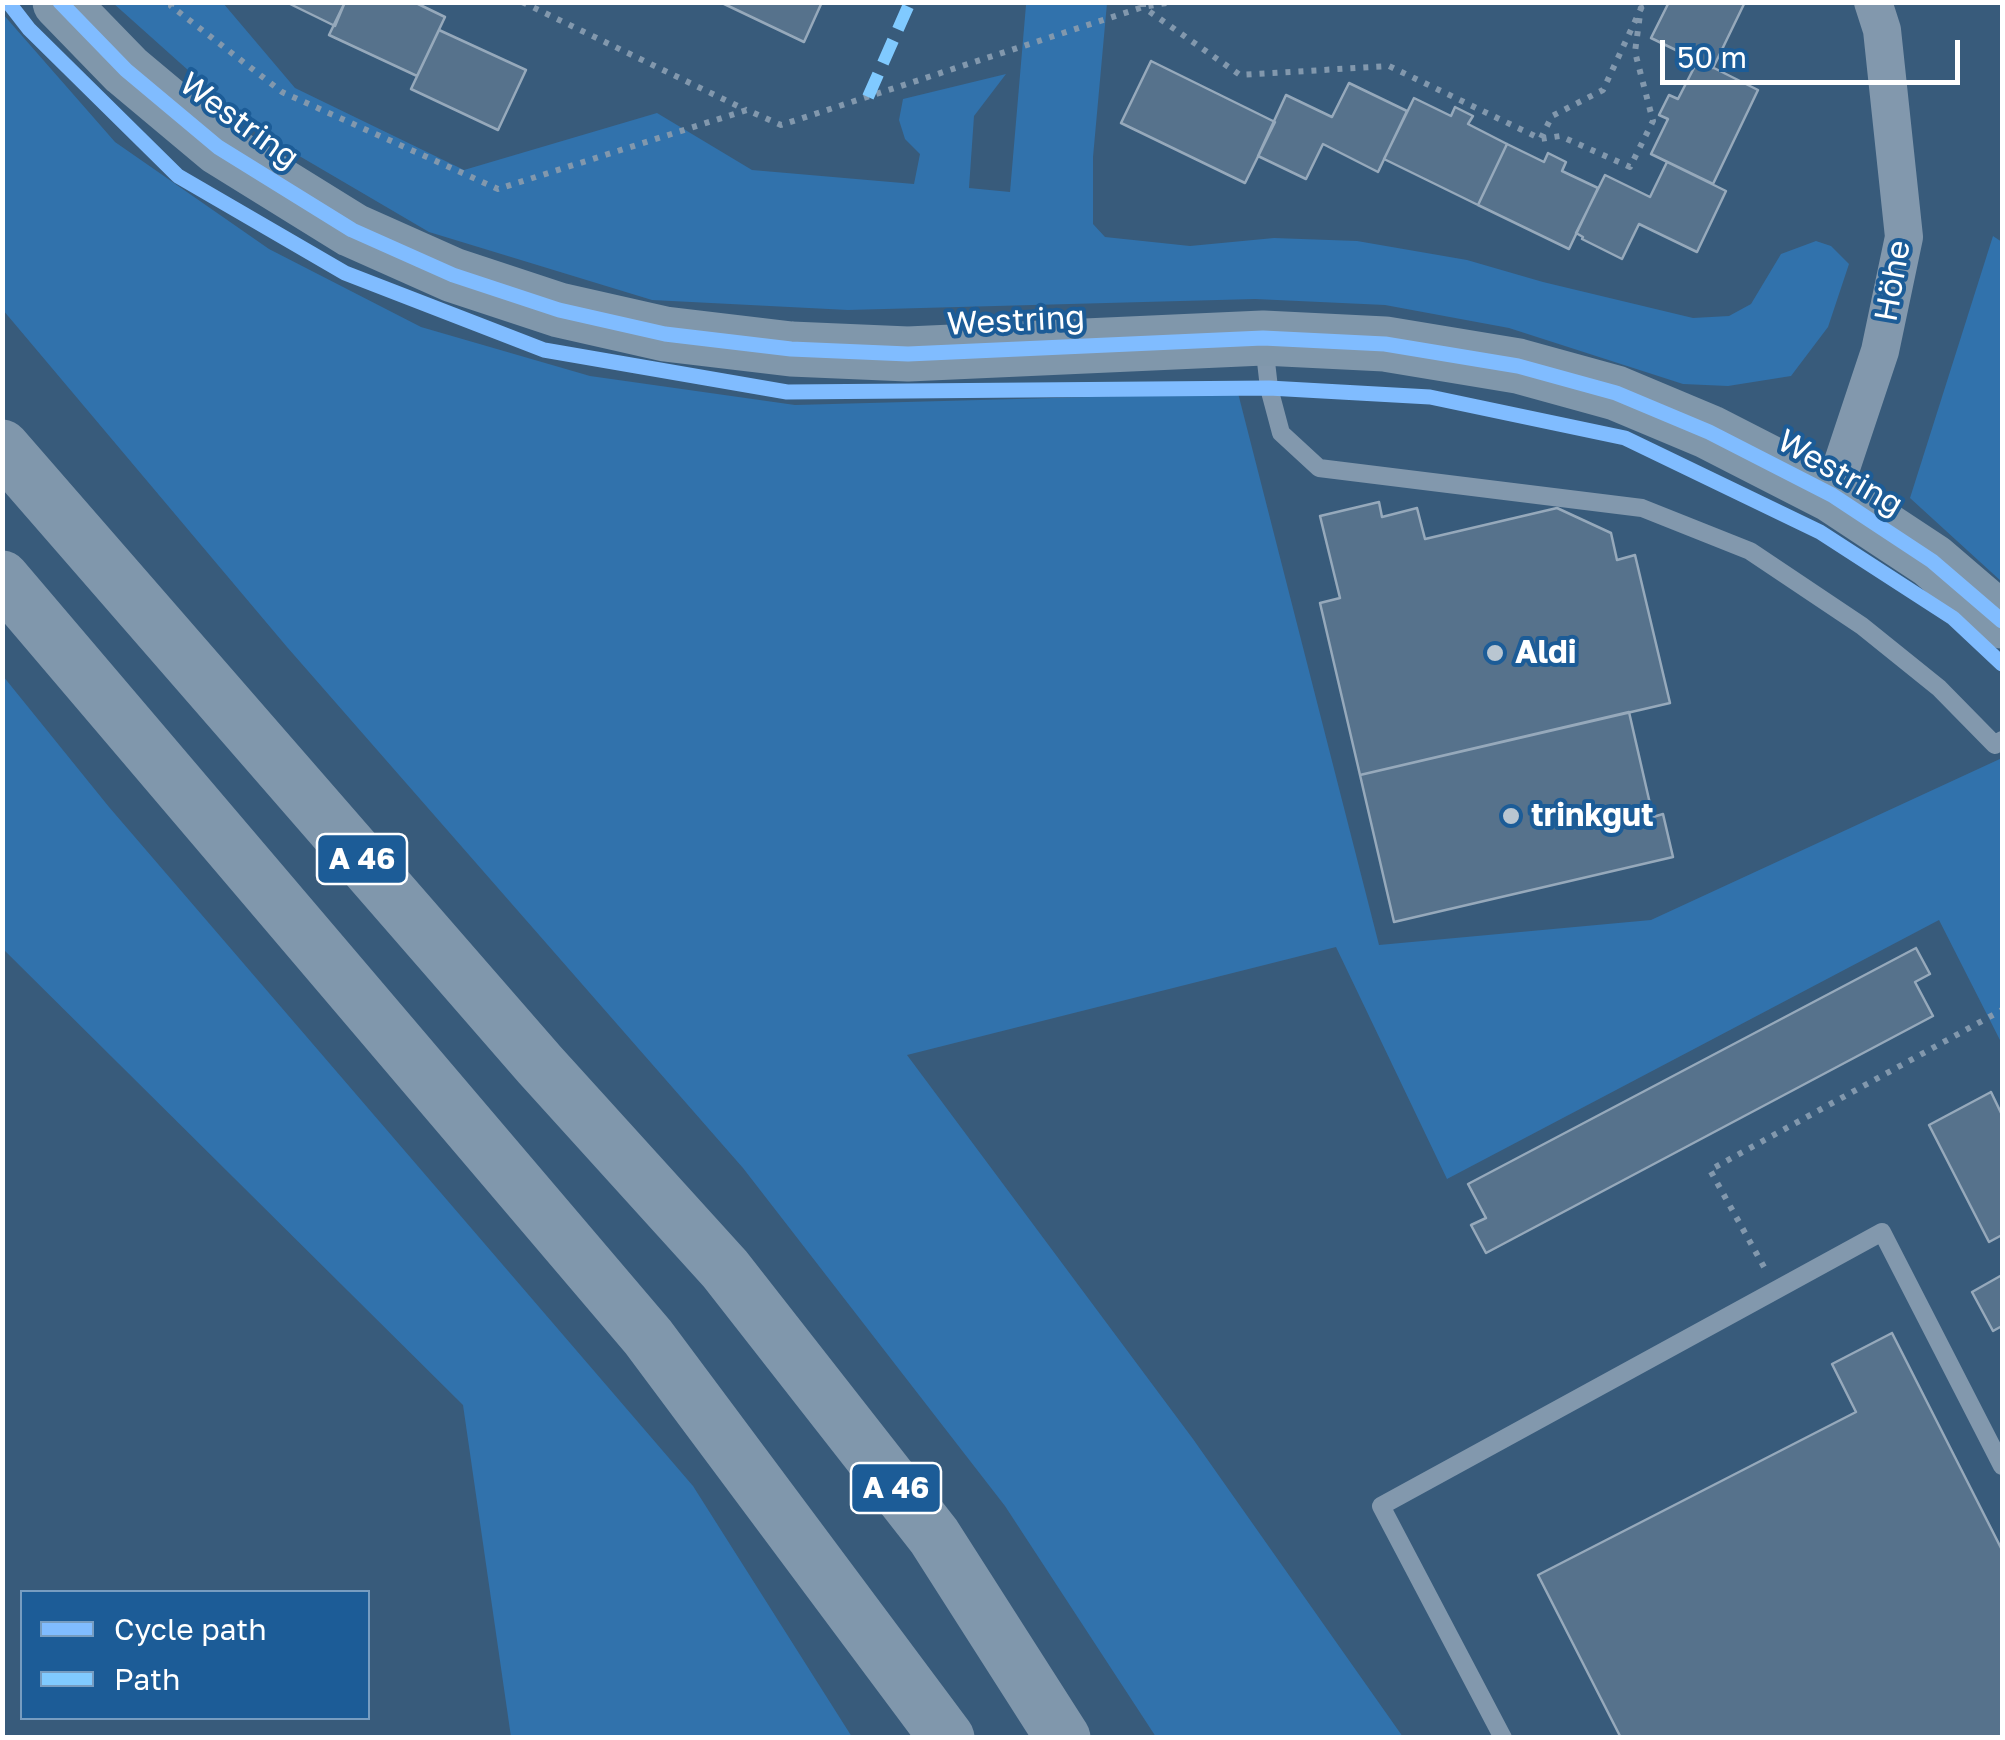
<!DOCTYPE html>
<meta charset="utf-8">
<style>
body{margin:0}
#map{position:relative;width:2005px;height:1740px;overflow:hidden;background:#385b7b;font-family:"Golos Text",sans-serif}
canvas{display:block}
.frame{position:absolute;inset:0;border:5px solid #fff;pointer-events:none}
.legend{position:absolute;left:20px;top:1590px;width:350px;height:130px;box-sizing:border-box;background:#1c5c97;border:2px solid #779dc1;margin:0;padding:12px 18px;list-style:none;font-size:30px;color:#fff}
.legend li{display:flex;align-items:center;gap:20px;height:50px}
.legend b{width:50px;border:2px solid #779dc1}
.scale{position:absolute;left:1660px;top:40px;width:300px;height:45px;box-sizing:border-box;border:5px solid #fff;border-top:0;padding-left:12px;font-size:30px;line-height:35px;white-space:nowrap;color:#fff;-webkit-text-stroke:8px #1c5c97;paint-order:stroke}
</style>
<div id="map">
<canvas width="2005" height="1740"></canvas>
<div class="frame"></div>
<ul class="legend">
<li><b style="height:12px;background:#80bcff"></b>Cycle path</li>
<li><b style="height:12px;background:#80caff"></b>Path</li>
</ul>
<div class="scale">50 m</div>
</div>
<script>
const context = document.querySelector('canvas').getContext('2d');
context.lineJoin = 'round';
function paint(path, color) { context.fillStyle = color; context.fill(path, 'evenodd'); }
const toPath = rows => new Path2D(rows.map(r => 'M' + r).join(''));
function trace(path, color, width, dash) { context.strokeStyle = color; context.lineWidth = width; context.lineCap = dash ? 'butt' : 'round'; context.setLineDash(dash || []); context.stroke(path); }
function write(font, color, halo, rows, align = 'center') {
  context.font = font + ' "Golos Text",sans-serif'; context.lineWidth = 8; context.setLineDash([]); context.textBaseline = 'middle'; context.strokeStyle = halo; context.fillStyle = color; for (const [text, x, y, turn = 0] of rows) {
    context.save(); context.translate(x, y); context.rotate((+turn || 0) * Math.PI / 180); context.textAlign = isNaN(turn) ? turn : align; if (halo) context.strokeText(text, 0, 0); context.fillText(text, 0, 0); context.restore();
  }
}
paint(toPath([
 [1035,3,1107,3,1093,157,1093,224,1105,237,1190,246,1274,238,1357,241,1467,260,1543,282,1693,318,1729,316,1751,304,1781,254,1816,241,1831,246,1849,264,1828,327,1791,376,1728,386,1683,384,1509,328,1385,305,1255,299,848,310,652,300,429,232,255,130,113,3,223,3,295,88,464,170,657,113,752,170,914,184,920,154,905,139,899,120,903,99,1006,74,974,116,969,188,1010,192,1026,5],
 [2,13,115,142,269,249,421,327,590,376,795,405,1238,393,1379,945,1651,920,2002,758,2002,1044,1939,920,1447,1179,1336,947,907,1055,1193,1439,1403,1737,1156,1737,1005,1506,743,1168,287,647,3,310],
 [1993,236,2002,242,2002,582,1910,498],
 [3,676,109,807,693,1486,852,1737,511,1737,463,1405,3,949]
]), '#3172ac');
const building = toPath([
 [286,2,345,2,335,26,286,2],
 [345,2,414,2,445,17,417,76,329,35,345,2],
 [720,2,822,2,804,42,720,2],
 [1669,2,1745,2,1713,68,1651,38,1669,2],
 [439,30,526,70,498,130,411,89,439,30],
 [1698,60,1758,90,1713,184,1651,154,1668,119,1659,115,1669,95,1678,99,1698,60],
 [1151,61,1275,122,1245,183,1121,123,1151,61],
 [1349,83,1407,111,1378,172,1323,144,1306,179,1258,156,1286,95,1332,117,1349,83],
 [1414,98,1451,116,1455,107,1473,116,1468,124,1507,144,1478,205,1384,159,1414,98],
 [1507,144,1544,162,1548,153,1566,162,1562,171,1598,188,1569,249,1478,205,1507,144],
 [1667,162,1726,191,1697,252,1639,224,1622,259,1582,239,1583,237,1576,233,1605,175,1650,197,1667,162],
 [1379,502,1382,517,1417,508,1425,539,1557,508,1611,533,1617,560,1635,555,1670,703,1360,775,1320,603,1340,598,1320,516,1379,502],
 [1629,712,1653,817,1663,814,1673,857,1394,922,1360,775,1629,712],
 [1916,948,1930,974,1915,982,1933,1016,1486,1253,1471,1225,1486,1218,1468,1184,1916,948],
 [1991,1092,2002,1115,2002,1235,1989,1242,1929,1125,1991,1092],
 [2002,1275,2002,1326,1993,1331,1972,1292,2002,1275],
 [1892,1333,2002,1550,2002,1738,1621,1738,1538,1575,1856,1412,1832,1364,1892,1333]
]);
paint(building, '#56728c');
trace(building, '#96a9bb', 2.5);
trace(toPath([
 [172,2,171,6,282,92,498,189,747,110,781,125,1143,7,1172,2],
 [522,2,746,110],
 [1143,2,1143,7,1240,75,1389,66,1541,139,1560,136,1630,167,1653,121,1635,52,1641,7,1637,2],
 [1541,138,1552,116,1603,90,1644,2],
 [1764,1267,1710,1170,2002,1010]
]), '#8298ad', 6, [5, 8]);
trace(toPath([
 [1264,344,1269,388,1281,433,1319,468,1642,508,1750,551,1862,626,1939,688,1995,745,2002,740],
 [1503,1738,1381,1506,1776,1290,1882,1232,2002,1466]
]), '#8298ad', 18);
trace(toPath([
 [1832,495,1880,351,1904,237,1882,30,1873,2]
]), '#8298ad', 38);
trace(toPath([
 [60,2,126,70,218,147,352,230,453,275,559,310,665,334,791,349,908,354,1263,338,1385,344,1518,366,1616,393,1709,432,1832,495,1932,561,2002,621]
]), '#8097ab', 55);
trace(toPath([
 [2,447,540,1065,725,1269,934,1536,1063,1738],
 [2,578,648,1337,947,1738]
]), '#8097ac', 55);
trace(toPath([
 [868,97,910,2]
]), '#80caff', 12, [25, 12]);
trace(toPath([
 [8,2,29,29,178,176,345,273,544,350,787,392,1269,388,1430,397,1625,438,1820,532,1953,618,2002,664],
 [60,2,126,70,218,147,352,230,453,275,559,310,665,334,791,349,908,354,1263,338,1385,344,1518,366,1616,393,1709,432,1832,495,1932,561,2002,621]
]), '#80bcff', 15);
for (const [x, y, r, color] of [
 [1495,653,10,"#b9c6d1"],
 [1511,816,10,"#b9c6d1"]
]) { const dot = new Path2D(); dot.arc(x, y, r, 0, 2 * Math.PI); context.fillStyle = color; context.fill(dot); trace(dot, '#1c5c97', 4); }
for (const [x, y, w] of [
 [362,859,90],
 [896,1488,90]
]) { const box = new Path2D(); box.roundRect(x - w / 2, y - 25, w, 50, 8); context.fillStyle = '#1c5c97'; context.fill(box); trace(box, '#fff', 2.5); }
write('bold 30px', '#fff', null, [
 ["A 46",362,859],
 ["A 46",896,1488]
]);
write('32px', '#fff', '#1c5c97', [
 ["Westring",239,121,36],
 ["Höhe",1893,281,-80],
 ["Westring",1016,321,-3],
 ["Westring",1840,473,30]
]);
write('bold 32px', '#fff', '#1c5c97', [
 ["Aldi",1515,653],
 ["trinkgut",1531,816]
], 'left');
</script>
